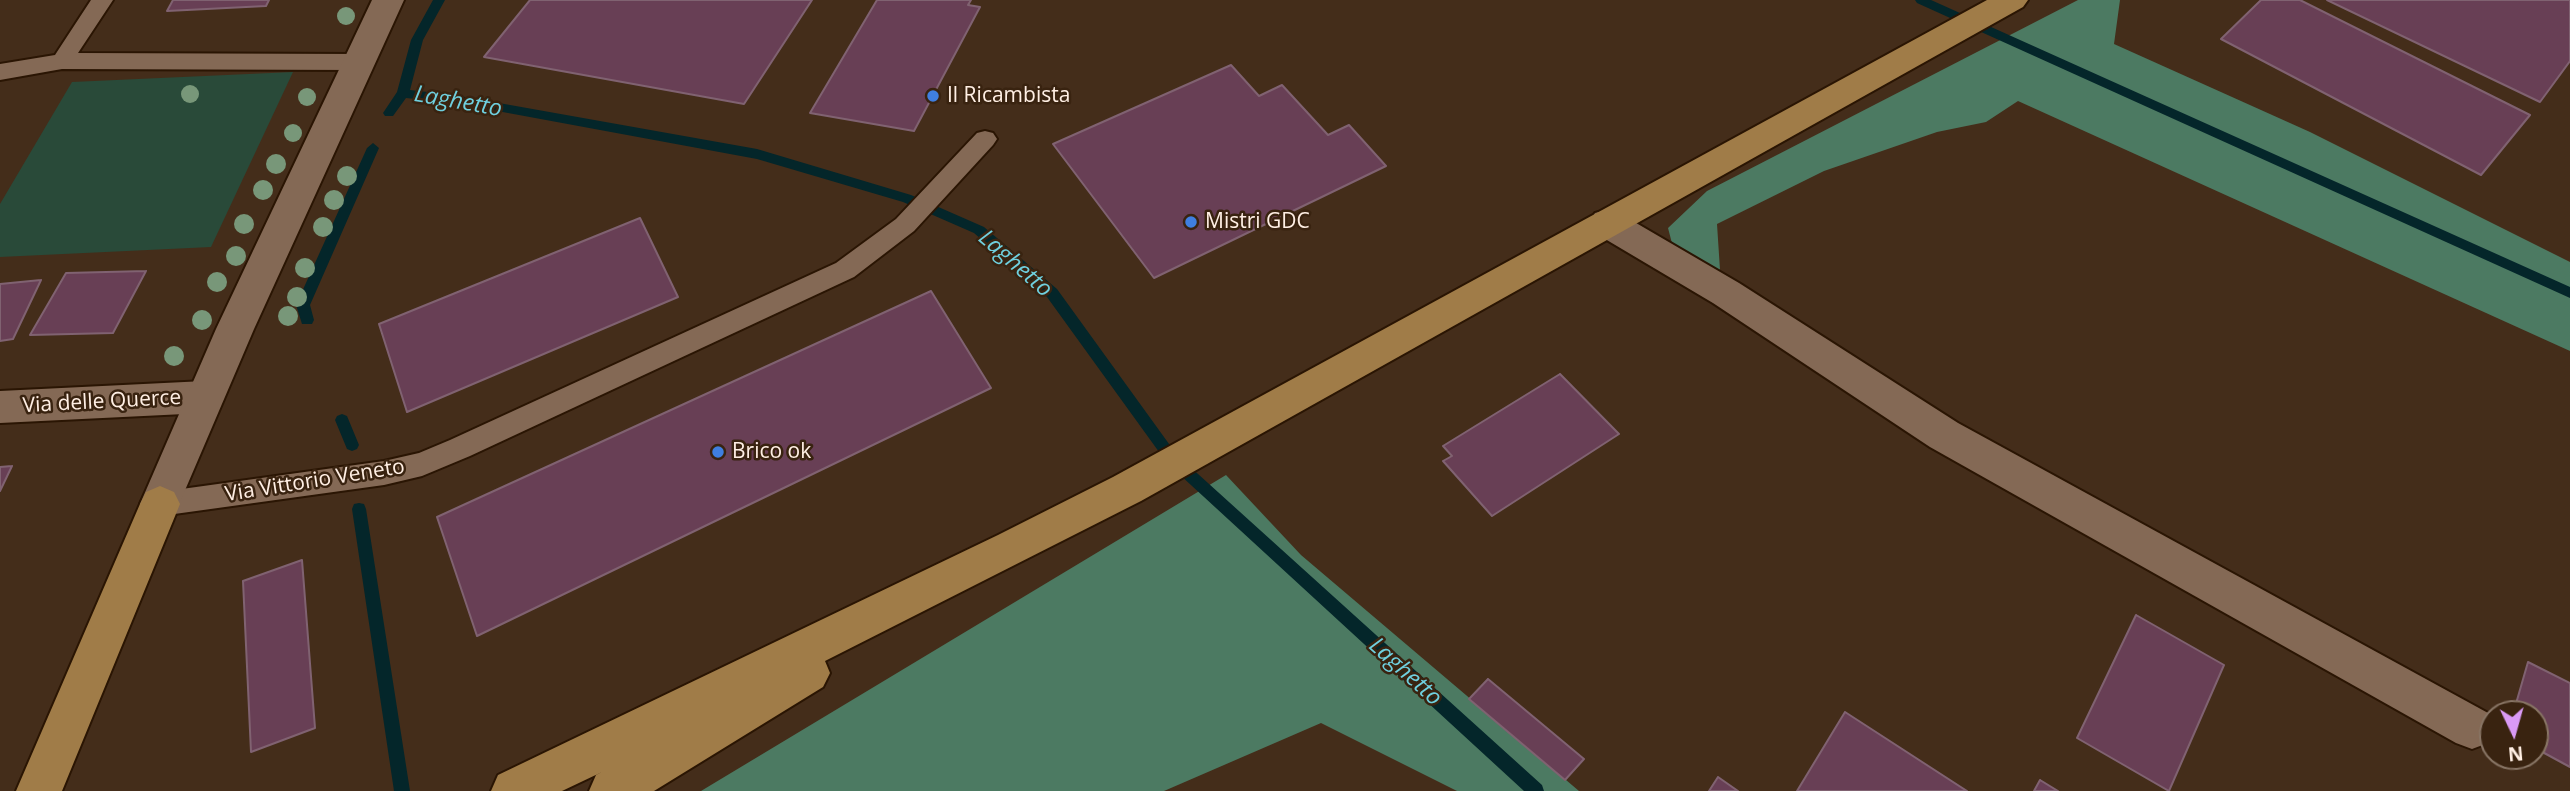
<!DOCTYPE html>
<style>
body{margin:0}
#map{position:relative;width:2570px;height:791px;overflow:hidden;background:#442d1a;font-family:"Open Sans",sans-serif}
canvas{display:block}
.north{position:absolute;left:2479px;top:700px;width:70px;height:70px;box-sizing:border-box;background:#392310;border:2px solid #887565;border-radius:50%;rotate:175deg;font-size:19px;font-weight:700;line-height:28px;text-align:center;color:#ffefe4}
.north::after{content:'';display:block;margin:auto;width:24px;height:32px;background:#da9af6;clip-path:polygon(50% 0,100% 100%,50% 72%,0 100%)}
</style>
<div id="map">
<canvas width="2570" height="791"></canvas>
<div class="north">N</div>
</div>
<script>
const context = document.querySelector('canvas').getContext('2d');
context.lineJoin = 'round';
function paint(path, color) { context.fillStyle = color; context.fill(path, 'evenodd'); }
const toPath = rows => new Path2D(rows.map(r => 'M' + r).join(''));
function trace(path, color, width, dash) { context.strokeStyle = color; context.lineWidth = width; context.lineCap = dash ? 'butt' : 'round'; context.setLineDash(dash || []); context.stroke(path); }
function write(font, color, halo, rows, align = 'center') {
  context.font = font + ' "Open Sans",sans-serif'; context.lineWidth = 5; context.setLineDash([]); context.textBaseline = 'middle'; context.strokeStyle = halo; context.fillStyle = color; for (const [text, x, y, turn = 0] of rows) {
    context.save(); context.translate(x, y); context.rotate((+turn || 0) * Math.PI / 180); context.textAlign = isNaN(turn) ? turn : align; if (halo) context.strokeText(text, 0, 0); context.fillText(text, 0, 0); context.restore();
  }
}
paint(toPath([
 [293,72,211,247,0,257,0,204,72,82]
]), '#294a39');
paint(toPath([
 [2078,0,2120,0,2114,44,2310,132,2570,262,2570,351,2018,101,1986,122,1937,132,1824,171,1717,224,1720,270,1674,251,1668,228,1707,191],
 [1226,475,1301,555,1579,791,1457,791,1321,723,1164,791,701,791]
]), '#4c7a62');
paint(toPath([
 [433,0,445,0,423,40,410,90,454,95,757,149,911,195,984,227,1057,289,1177,455,1542,785,1544,791,1524,791,1167,463,1047,297,974,233,903,202,757,159,454,103,406,98,393,116,385,116,383,113,397,92,411,40,433,0],
 [1915,0,1931,0,2570,287,2570,298,1917,3,1915,0],
 [373,143,379,148,310,305,314,320,312,324,302,324,296,305,367,148,373,143],
 [342,414,347,416,359,445,357,449,352,451,347,449,335,420,337,416,342,414],
 [359,503,364,504,366,509,410,791,394,791,352,509,354,504,359,503]
]), '#04262a');
const building = toPath([
 [173,0,269,0,266,6,167,11,173,0],
 [530,0,812,0,744,104,484,57,530,0],
 [877,0,971,0,968,5,980,7,914,131,810,113,877,0],
 [2261,0,2300,0,2530,115,2481,175,2221,39,2261,0],
 [2327,0,2570,0,2570,61,2540,102,2327,0],
 [1231,65,1259,96,1282,85,1328,135,1349,125,1386,166,1154,278,1053,144,1231,65],
 [640,218,678,297,407,412,379,324,640,218],
 [146,271,113,333,30,335,66,273,146,271],
 [41,280,13,339,0,341,0,284,41,280],
 [931,291,991,388,477,636,437,517,931,291],
 [1560,374,1619,434,1492,516,1443,461,1452,456,1443,446,1560,374],
 [12,466,0,491,0,467,12,466],
 [302,560,315,728,251,752,243,581,302,560],
 [2136,615,2224,665,2169,791,2077,738,2136,615],
 [2528,662,2570,683,2570,767,2535,748,2535,714,2513,714,2528,662],
 [1488,679,1584,759,1565,780,1469,699,1488,679],
 [1845,712,1967,791,1797,791,1845,712],
 [1718,777,1738,791,1709,791,1718,777],
 [2040,780,2058,791,2034,791,2040,780]
]);
paint(building, '#683f55');
trace(building, '#806271', 2);
const service = toPath([
 [91,0,113,0,78,53,357,54,365,57,368,62,365,67,357,70,62,69,0,80,0,64,55,55,91,0],
 [985,131,993,133,997,139,993,145,914,231,854,277,470,456,422,476,384,485,160,516,150,513,146,504,150,495,160,492,384,461,419,453,450,440,836,263,896,219,977,133,985,131]
]);
const minor = toPath([
 [1607,210,1619,213,1739,283,1958,423,2488,713,2493,725,2488,743,2472,749,2456,743,1930,447,1713,303,1595,233,1589,223,1595,213,1607,210],
 [205,381,219,386,224,397,219,408,205,413,0,423,0,391,205,381]
]);
const tertiary = toPath([
 [372,0,404,0,254,329,174,516,160,522,146,516,140,504,216,329,372,0]
]);
const primary = toPath([
 [1987,0,2028,0,2023,7,1141,501,825,661,830,673,823,687,654,791,589,791,596,775,602,772,562,791,491,791,498,775,998,535,1113,477,1987,0],
 [160,486,174,492,180,504,62,791,16,791,140,504,146,492,160,486]
]);
trace(service, '#2a1503', 4);
trace(minor, '#2a1503', 4);
trace(tertiary, '#2a1503', 4);
trace(primary, '#2a1503', 4);
paint(service, '#846955');
paint(minor, '#846955');
paint(tertiary, '#846955');
paint(primary, '#a07c48');
context.fillStyle = '#789779';
for (const [x, y, r] of [
 [346,16,9],
 [190,94,9],
 [307,97,9],
 [293,133,9],
 [276,164,10],
 [347,176,10],
 [263,190,10],
 [334,200,10],
 [244,224,10],
 [323,227,10],
 [236,256,10],
 [305,268,10],
 [217,282,10],
 [297,297,10],
 [288,316,10],
 [202,320,10],
 [174,356,10]
]) { context.beginPath(); context.arc(x, y, r, 0, 2 * Math.PI); context.fill(); }
for (const [x, y, r, color] of [
 [933,96,7,"#3f7fe0"],
 [1191,222,7,"#3f7fe0"],
 [718,452,7,"#3f7fe0"]
]) { const dot = new Path2D(); dot.arc(x, y, r, 0, 2 * Math.PI); context.fillStyle = color; context.fill(dot); trace(dot, '#392310', 2.5); }
write('21px', '#ffefe4', '#392310', [
 ["Il Ricambista",947,96],
 ["Mistri GDC",1205,222],
 ["Brico ok",732,452]
], 'left');
write('21px', '#ffefe4', '#392310', [
 ["Via delle Querce",102,402,-3],
 ["Via Vittorio Veneto",315,481,-9]
]);
write('italic 23px', '#6fd0df', '#392310', [
 ["Laghetto",458,102,10],
 ["Laghetto",1015,264,41],
 ["Laghetto",1405,672,42]
]);
</script>
